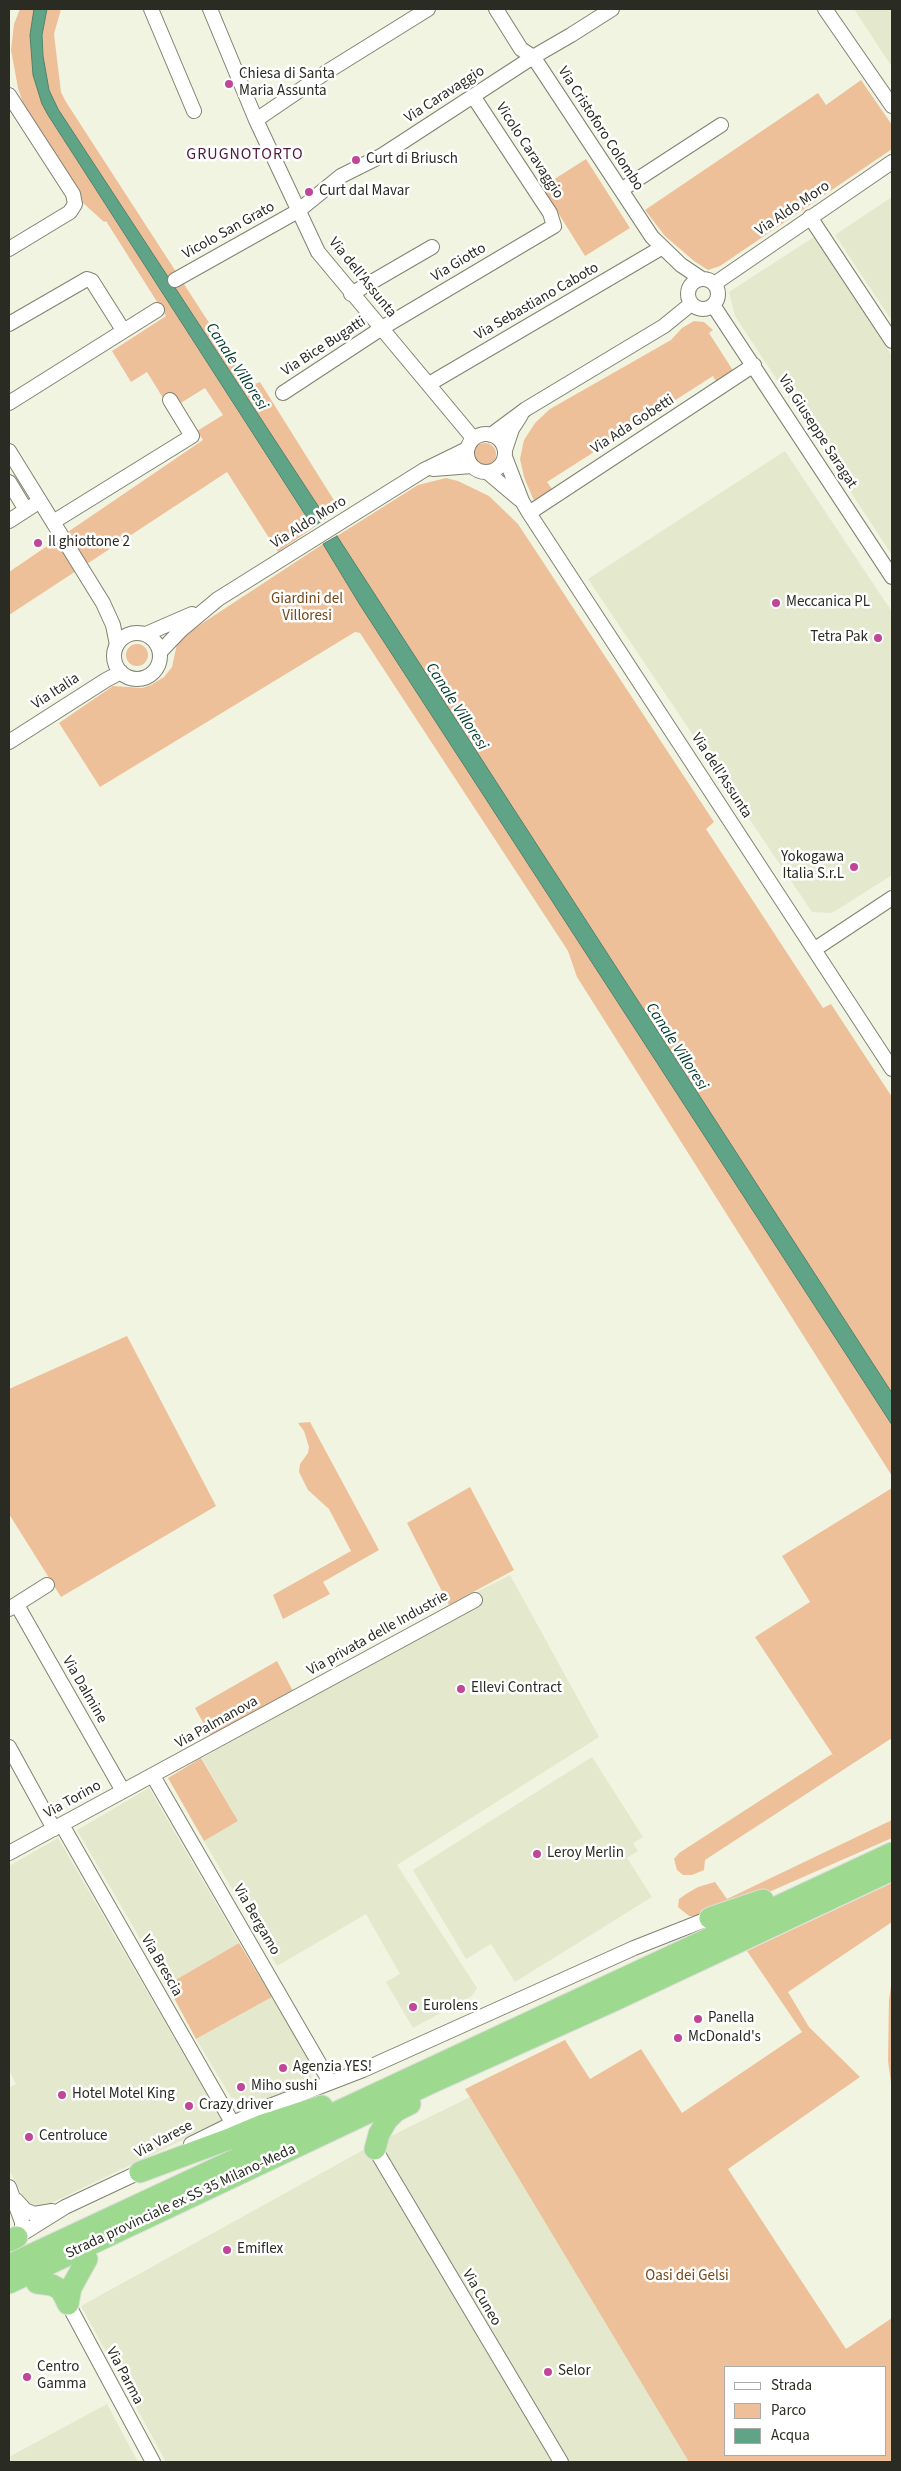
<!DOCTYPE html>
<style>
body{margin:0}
#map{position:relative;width:901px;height:2471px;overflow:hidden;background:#f1f4e0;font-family:"Source Sans 3",sans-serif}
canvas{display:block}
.frame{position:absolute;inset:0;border:10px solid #2a2b23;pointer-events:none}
.legend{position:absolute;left:724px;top:2366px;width:162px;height:90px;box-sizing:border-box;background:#fff;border:1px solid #aaaaa7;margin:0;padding:6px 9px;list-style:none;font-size:15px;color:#2a2b23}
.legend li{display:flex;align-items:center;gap:10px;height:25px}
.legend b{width:25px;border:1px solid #aaaaa7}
</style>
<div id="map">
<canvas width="901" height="2471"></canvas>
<div class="frame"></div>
<ul class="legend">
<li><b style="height:6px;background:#fff"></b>Strada</li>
<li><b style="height:14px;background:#eec09a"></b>Parco</li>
<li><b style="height:14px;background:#60a487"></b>Acqua</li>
</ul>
</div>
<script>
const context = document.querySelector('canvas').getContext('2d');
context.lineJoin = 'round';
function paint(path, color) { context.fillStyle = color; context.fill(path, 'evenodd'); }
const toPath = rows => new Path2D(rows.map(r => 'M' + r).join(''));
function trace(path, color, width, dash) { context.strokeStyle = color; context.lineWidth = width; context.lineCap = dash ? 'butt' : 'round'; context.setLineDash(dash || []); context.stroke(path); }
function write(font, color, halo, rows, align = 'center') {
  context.font = font + ' "Source Sans 3",sans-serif'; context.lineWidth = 5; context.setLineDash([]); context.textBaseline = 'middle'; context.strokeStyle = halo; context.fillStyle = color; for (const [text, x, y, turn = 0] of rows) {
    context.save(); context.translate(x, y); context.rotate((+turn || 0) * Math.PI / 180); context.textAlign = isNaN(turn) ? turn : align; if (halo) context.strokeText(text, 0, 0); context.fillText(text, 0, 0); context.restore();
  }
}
paint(toPath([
 [854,9,892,9,892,67],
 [892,197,892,321,835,235],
 [814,237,892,356,892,555,735,316,729,292],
 [785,451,892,612,892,875,832,913,812,912,588,579],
 [510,1575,599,1737,397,1865,477,1988,472,1996,413,2028,386,1982,400,1974,366,1914,277,1966,204,1841,238,1821,202,1758,477,1605,471,1595],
 [592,1757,643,1837,633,1843,638,1851,627,1858,652,1897,515,1982,491,1944,466,1959,413,1870],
 [149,1788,239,1943,167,1985,77,1830],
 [58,1838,222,2121,43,2207,29,2207,9,2170,9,2088,16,2084,9,2070,9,1866],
 [272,1997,307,2054,312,2079,240,2112,196,2039],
 [470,2097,689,2462,166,2462,81,2306,367,2148],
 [107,2404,138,2462,9,2462,9,2457]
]), '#e4e8cd');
paint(toPath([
 [20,9,35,9,30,35,33,75,42,104,48,115,313,528,278,552,227,472,9,615,9,572,203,440,197,431,223,415,205,388,179,404,172,393,163,398,147,372,131,382,112,351,166,316,106,221,104,222,82,202,28,118,18,88,11,50,14,24],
 [47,9,61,9,54,34,61,92,66,102,250,386,260,382,340,510,326,518,58,109,49,90,43,56,42,35],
 [861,80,892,125,892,149,720,266,708,270,694,261,665,236,645,210,818,93,826,105],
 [586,159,630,228,585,256,542,187],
 [694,321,704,322,713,330,709,333,734,372,717,383,713,376,547,482,552,489,534,501,524,477,520,459,524,440,535,423,550,409,671,340,682,328],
 '474 454a11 11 0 1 1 22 0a11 11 0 1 1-22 0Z',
 [446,478,458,481,489,496,518,524,714,822,706,829,823,1008,831,1004,892,1097,892,1393,337,536,418,485],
 [323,544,360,605,892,1425,892,1476,577,977,568,951,360,633,355,632,100,787,59,723,113,686,142,688,151,685,164,677,172,667,177,644,183,636],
 '126 655a11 11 0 1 1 22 0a11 11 0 1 1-22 0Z',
 [127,1336,216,1506,61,1597,9,1514,9,1389],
 [310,1422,379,1550,323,1582,330,1594,283,1619,273,1595,351,1551,329,1509,308,1490,299,1472,300,1464,308,1453,309,1447,304,1431,298,1423],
 [470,1487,514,1570,449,1605,407,1523],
 [892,1488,892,1738,705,1860,704,1870,692,1875,683,1875,677,1870,674,1859,679,1853,832,1754,835,1758,755,1637,810,1602,782,1556],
 [277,1661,293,1691,211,1737,195,1708],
 [201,1758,238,1821,204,1841,168,1778],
 [892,1820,892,1838,753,1899,701,1916,689,1916,678,1907,679,1899,686,1894,698,1887,715,1882,727,1899],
 [892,1883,892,1922,788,1992,809,2027,860,2077,728,2169,846,2349,892,2318,892,2462,689,2462,465,2089,565,2040,590,2079,641,2049,682,2113,802,2032,747,1951],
 [725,2367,885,2367,885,2455,725,2455],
 [239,1943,272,1997,196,2039,167,1985],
 [892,1979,892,2090,888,2061,889,2000]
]), '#eec09a');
const water = toPath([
 [34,9,47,9,42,35,43,56,49,90,58,109,326,518,313,527,48,115,42,104,33,75,30,35,34,9],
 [337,536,892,1393,892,1425,360,605,323,544,337,536]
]);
paint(water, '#60a487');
trace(water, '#508069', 1);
const minor = toPath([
 [151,9,194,111],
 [210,9,256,120,318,252,473,438],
 [496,9,521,49,533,57,538,64,652,237,681,265,702,279],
 [825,9,892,106],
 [9,95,73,194,75,204,70,212,9,249],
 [256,120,325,73,428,9],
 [621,190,721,125],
 [810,217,892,341],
 '688 294a15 15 0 1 1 30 0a15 15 0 1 1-30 0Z',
 [175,280,298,211,341,176,381,156,533,57,571,35,612,9],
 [714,284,892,162],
 [351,294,432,247],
 [713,305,892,577],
 [9,324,87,279,92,281,123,330],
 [429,384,661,248],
 [283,393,382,328,554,226,550,213,473,96],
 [9,403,157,310],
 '467 453a19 19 0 1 1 38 0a19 19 0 1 1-38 0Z',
 [491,435,526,409,664,326,691,304],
 [505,450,512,429,521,415],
 [9,451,103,603,113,625,117,645],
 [505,457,522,501,529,513,892,1069],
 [433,469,472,466],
 [487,472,519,499],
 [9,482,26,510],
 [529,513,754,365],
 [9,521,40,501],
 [53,522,192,436,170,400],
 '114 656a23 23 0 1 1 46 0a23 23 0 1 1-46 0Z',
 [146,634,192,614],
 [160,652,182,629,218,599,424,470,467,449],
 [9,742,106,680,121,672],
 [815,949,892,898],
 [17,1605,123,1791],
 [9,1609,47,1585],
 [9,1747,54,1829],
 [153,1776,330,2082],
 [62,1825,233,2124],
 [9,1853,475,1600],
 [191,2144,262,2109,363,2070,634,1948,710,1918],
 [375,2149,561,2462],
 [9,2187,22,2222,22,2230,17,2237],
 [16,2200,25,2210,34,2214,52,2211],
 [17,2237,65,2207,146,2169],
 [68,2304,153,2462]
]);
const highway = toPath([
 [710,1918,763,1900],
 [375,2149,379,2134,387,2120,396,2111,410,2104],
 [140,2172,232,2138,263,2125,322,2106],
 [9,2241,17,2237],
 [9,2265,892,1853],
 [9,2283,433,2082,611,2002,892,1870],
 [37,2283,52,2285,61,2290,68,2304],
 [68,2304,71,2288,87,2259]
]);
trace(minor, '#808271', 16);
trace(highway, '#dddddc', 23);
trace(minor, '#fff', 14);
trace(highway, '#9dd98e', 21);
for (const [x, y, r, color] of [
 [229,84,5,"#c14698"],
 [356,160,5,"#c14698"],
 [309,192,5,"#c14698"],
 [38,543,5,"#c14698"],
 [776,603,5,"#c14698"],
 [878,638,5,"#c14698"],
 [854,867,5,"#c14698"],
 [461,1689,5,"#c14698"],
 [537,1854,5,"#c14698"],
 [413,2007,5,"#c14698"],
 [698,2019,5,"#c14698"],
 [678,2038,5,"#c14698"],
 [283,2068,5,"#c14698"],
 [241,2087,5,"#c14698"],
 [62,2095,5,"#c14698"],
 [189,2106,5,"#c14698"],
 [29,2137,5,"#c14698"],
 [227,2250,5,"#c14698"],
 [548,2372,5,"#c14698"],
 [27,2377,5,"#c14698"]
]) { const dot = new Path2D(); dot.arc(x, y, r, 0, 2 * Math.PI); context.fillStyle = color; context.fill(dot); trace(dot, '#fff', 2); }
write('15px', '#2a2b23', '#fff', [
 ["Chiesa di Santa",239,75],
 ["Maria Assunta",239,92],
 ["Curt di Briusch",366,160],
 ["Curt dal Mavar",319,192],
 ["Il ghiottone 2",48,543],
 ["Meccanica PL",786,603],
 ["Tetra Pak",868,638,"right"],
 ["Yokogawa",844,858,"right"],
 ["Italia S.r.L",844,875,"right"],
 ["Ellevi Contract",471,1689],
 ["Leroy Merlin",547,1854],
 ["Eurolens",423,2007],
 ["Panella",708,2019],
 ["McDonald's",688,2038],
 ["Agenzia YES!",293,2068],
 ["Miho sushi",251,2087],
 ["Hotel Motel King",72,2095],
 ["Crazy driver",199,2106],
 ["Centroluce",39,2137],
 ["Emiflex",237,2250],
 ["Centro",37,2368],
 ["Gamma",37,2385],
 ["Selor",558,2372]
], 'left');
write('15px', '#2a2b23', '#fff', [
 ["Via Caravaggio",445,95,-33],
 ["Via Cristoforo Colombo",600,129,57],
 ["Vicolo Caravaggio",529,151,57],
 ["Via Aldo Moro",793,209,-34],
 ["Vicolo San Grato",229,231,-29],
 ["Via Giotto",459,263,-31],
 ["Via dell'Assunta",362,278,51],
 ["Via Sebastiano Caboto",537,302,-30],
 ["Via Bice Bugatti",324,347,-33],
 ["Via Ada Gobetti",633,425,-33],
 ["Via Giuseppe Saragat",817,432,57],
 ["Via Aldo Moro",309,523,-32],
 ["Via Italia",56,692,-33],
 ["Via dell'Assunta",721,776,57],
 ["Via privata delle Industrie",378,1634,-29],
 ["Via Dalmine",84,1690,60],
 ["Via Palmanova",217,1723,-29],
 ["Via Torino",73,1800,-29],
 ["Via Bergamo",256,1920,60],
 ["Via Brescia",161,1966,60],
 ["Via Varese",164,2140,-28],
 ["Strada provinciale ex SS 35 Milano-Meda",181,2202,-25],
 ["Via Cuneo",481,2298,60],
 ["Via Parma",124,2376,62]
]);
write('15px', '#754515', '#fff', [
 ["Giardini del",307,600],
 ["Villoresi",307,617],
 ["Oasi dei Gelsi",687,2277]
]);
context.letterSpacing = '1px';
write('16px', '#52173f', '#fff', [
 ["GRUGNOTORTO",245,155]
]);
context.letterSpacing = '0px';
write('italic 16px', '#003d2b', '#fff', [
 ["Canale Villoresi",236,367,57],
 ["Canale Villoresi",456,707,57],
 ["Canale Villoresi",676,1047,57]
]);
</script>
